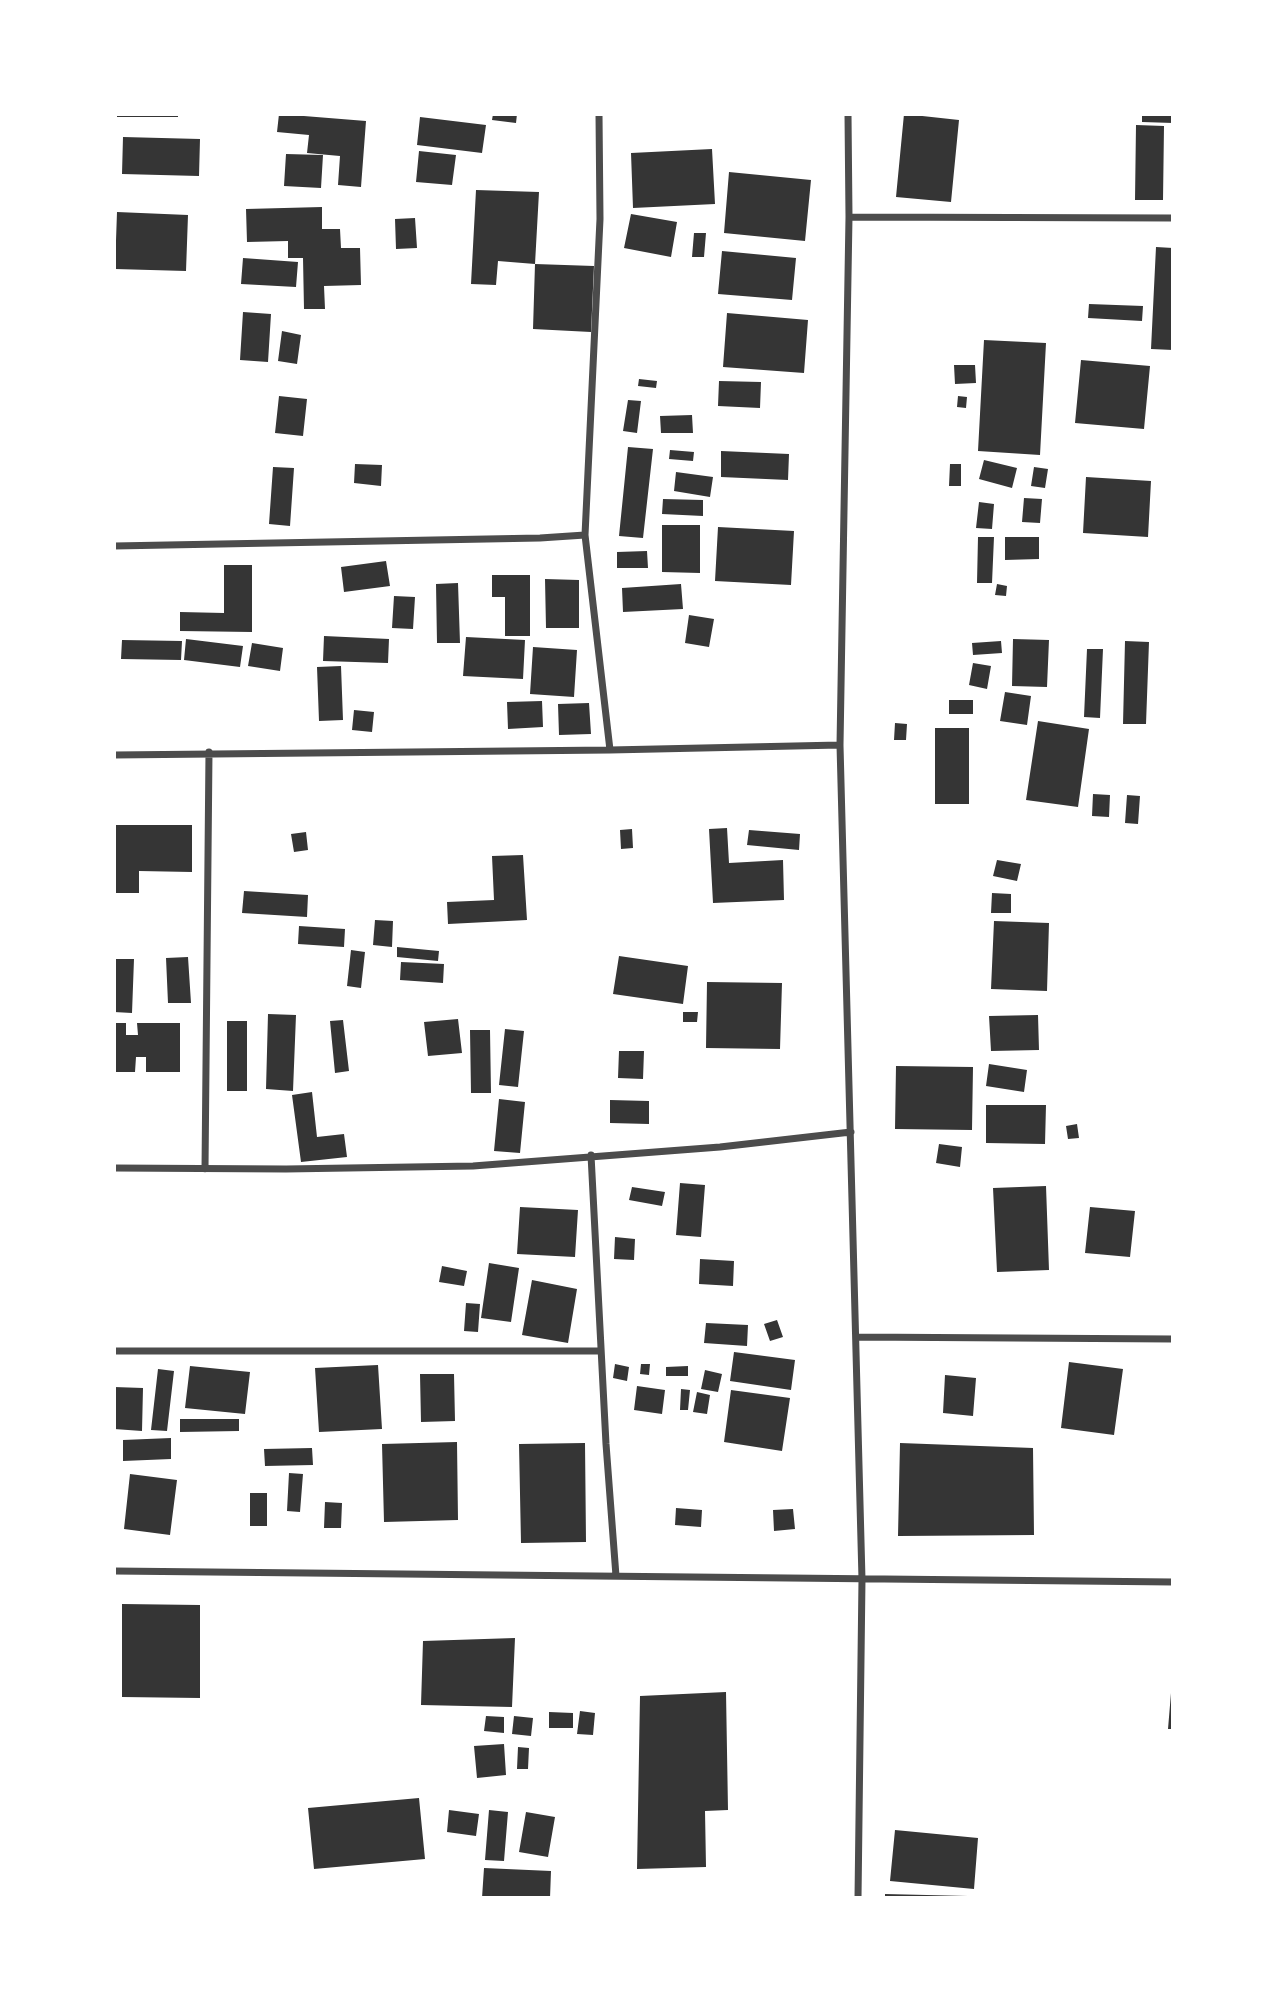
<!DOCTYPE html>
<style>
body{margin:0}
#map{position:relative;width:1287px;height:2012px;overflow:hidden;background:#fff;font-family:Inter,sans-serif}
canvas{display:block}
.frame{position:absolute;inset:0;border:116px solid #fff;pointer-events:none}
</style>
<div id="map">
<canvas width="1287" height="2012"></canvas>
<div class="frame"></div>
</div>
<script>
const context = document.querySelector('canvas').getContext('2d');
context.lineJoin = 'round';
function paint(path, color) { context.fillStyle = color; context.fill(path, 'evenodd'); }
const toPath = rows => new Path2D(rows.map(r => 'M' + r).join(''));
function trace(path, color, width, dash) { context.strokeStyle = color; context.lineWidth = width; context.lineCap = dash ? 'butt' : 'round'; context.setLineDash(dash || []); context.stroke(path); }
paint(toPath([
 [117,114,178,114,178,117,117,117],
 [279,114,366,121,361,187,338,185,340,156,307,153,309,135,277,132],
 [493,114,517,114,516,123,492,120],
 [904,114,959,120,951,202,896,197],
 [1142,114,1173,114,1173,123,1142,122],
 [420,117,486,125,482,153,417,145],
 [1136,125,1164,126,1163,200,1135,200],
 [123,137,200,139,199,176,122,174],
 [712,149,715,204,633,208,631,153],
 [419,151,456,155,452,185,416,182],
 [286,154,323,155,321,188,284,186],
 [729,172,811,180,805,241,724,233],
 [476,190,539,192,535,264,498,261,496,285,471,284],
 [322,207,322,229,340,229,341,248,360,248,361,285,324,286,325,309,304,309,303,258,288,258,288,241,247,242,246,209],
 [117,212,188,215,186,271,115,269],
 [631,214,677,222,671,257,624,248],
 [415,218,417,248,396,249,395,219],
 [694,233,706,233,704,257,692,257],
 [1156,247,1173,248,1173,350,1151,349],
 [722,251,796,258,792,300,718,294],
 [243,258,298,262,296,287,241,284],
 [535,264,594,266,591,332,533,329],
 [1089,304,1143,306,1142,321,1088,318],
 [243,312,271,314,268,362,240,360],
 [727,313,808,320,804,373,723,367],
 [282,331,301,335,297,364,278,361],
 [984,340,1046,343,1040,455,978,451],
 [1081,360,1150,366,1144,429,1075,423],
 [954,365,975,365,976,383,955,384],
 [639,379,657,381,656,388,638,386],
 [719,381,761,382,760,408,718,406],
 [279,396,307,399,303,436,275,433],
 [958,396,967,397,966,408,957,407],
 [628,400,641,401,637,433,623,431],
 [692,415,693,433,661,433,660,416],
 [628,447,653,449,643,538,619,536],
 [670,450,694,452,693,461,669,459],
 [721,451,789,454,788,480,721,477],
 [984,460,1017,468,1012,488,979,479],
 [355,464,382,465,381,486,354,483],
 [950,464,961,464,961,486,949,486],
 [273,467,294,468,290,526,269,524],
 [1034,467,1048,469,1045,488,1031,486],
 [676,472,713,477,710,497,674,491],
 [1086,477,1151,481,1148,537,1083,533],
 [1024,498,1042,499,1040,523,1022,522],
 [663,499,703,500,703,516,662,514],
 [979,502,994,504,992,529,976,528],
 [662,525,700,525,700,573,662,572],
 [718,527,794,531,791,585,715,581],
 [978,537,994,537,992,583,977,583],
 [1005,537,1039,537,1039,559,1005,560],
 [647,551,648,568,617,568,617,552],
 [386,561,390,586,344,592,341,567],
 [224,565,252,565,252,632,180,631,180,612,224,613],
 [492,575,530,575,530,636,505,636,505,597,492,597],
 [545,579,579,580,579,628,546,628],
 [458,583,460,643,437,643,436,584],
 [681,584,683,609,623,612,622,588],
 [997,584,1007,586,1006,596,995,595],
 [394,596,415,597,413,629,392,628],
 [689,615,714,619,709,647,685,643],
 [324,636,389,639,388,663,323,661],
 [466,637,525,640,523,679,463,676],
 [186,639,243,646,240,667,184,660],
 [1013,639,1049,640,1047,687,1012,686],
 [122,640,182,641,181,660,121,659],
 [1001,641,1002,653,973,655,972,643],
 [1125,641,1149,642,1146,724,1123,724],
 [252,643,283,648,280,671,248,666],
 [533,647,577,650,574,697,530,694],
 [1087,649,1103,649,1100,718,1084,717],
 [973,663,991,666,987,689,969,685],
 [341,666,343,720,319,721,317,667],
 [1005,692,1031,696,1027,725,1000,721],
 [949,700,973,700,973,714,949,714],
 [542,701,543,727,508,729,507,702],
 [589,703,591,734,559,735,558,704],
 [354,710,374,712,372,732,352,730],
 [1038,721,1089,729,1078,807,1026,800],
 [895,723,907,724,906,740,894,740],
 [935,728,969,728,969,804,935,804],
 [1093,794,1110,795,1109,817,1092,816],
 [1127,795,1140,796,1138,824,1125,823],
 [114,825,192,825,192,872,139,871,139,893,114,893],
 [727,828,729,863,783,860,784,900,713,903,709,829],
 [632,829,633,848,621,849,620,830],
 [749,830,800,834,799,850,747,845],
 [306,832,308,850,294,852,291,834],
 [523,855,527,920,448,924,447,902,494,900,492,856],
 [997,860,1021,864,1017,881,993,876],
 [244,891,308,895,307,917,242,913],
 [992,893,1011,894,1011,913,991,913],
 [375,920,393,921,392,947,373,945],
 [994,921,1049,923,1047,991,991,989],
 [299,926,345,929,344,947,298,944],
 [397,947,439,951,438,961,397,957],
 [351,950,365,952,361,988,347,986],
 [619,956,688,966,683,1004,613,994],
 [188,957,191,1003,168,1003,166,958],
 [114,959,134,959,132,1013,114,1012],
 [401,962,444,964,443,983,400,980],
 [707,982,782,983,780,1049,706,1048],
 [683,1012,698,1012,697,1022,683,1022],
 [268,1014,296,1015,293,1091,266,1089],
 [1038,1015,1039,1050,991,1051,989,1016],
 [458,1019,462,1053,428,1056,424,1022],
 [343,1020,349,1071,335,1073,330,1021],
 [227,1021,247,1021,247,1091,227,1091],
 [114,1023,126,1023,126,1035,138,1035,137,1023,180,1023,180,1072,146,1072,146,1057,136,1057,135,1072,114,1072],
 [505,1029,524,1031,518,1087,499,1085],
 [470,1030,490,1030,491,1093,471,1093],
 [619,1051,644,1051,643,1079,618,1078],
 [989,1064,1027,1070,1024,1092,986,1086],
 [896,1066,973,1067,972,1130,895,1129],
 [312,1092,317,1137,344,1134,347,1157,301,1162,292,1095],
 [499,1099,525,1102,520,1153,494,1151],
 [610,1100,649,1101,649,1124,610,1123],
 [986,1105,1046,1105,1045,1144,986,1143],
 [1077,1124,1079,1138,1068,1139,1066,1126],
 [939,1144,962,1147,960,1167,936,1163],
 [680,1183,705,1185,701,1237,676,1235],
 [1046,1186,1049,1270,997,1272,993,1188],
 [632,1187,665,1192,662,1206,629,1200],
 [520,1207,578,1210,575,1257,517,1254],
 [1090,1207,1135,1211,1130,1257,1085,1253],
 [615,1237,635,1239,634,1260,614,1259],
 [700,1259,734,1261,733,1286,699,1284],
 [489,1263,519,1268,511,1322,481,1318],
 [442,1266,467,1271,464,1286,439,1282],
 [532,1280,577,1289,568,1343,522,1335],
 [466,1303,480,1304,478,1332,464,1331],
 [777,1320,783,1337,770,1341,764,1324],
 [706,1323,748,1325,747,1346,704,1343],
 [734,1352,795,1360,791,1390,730,1381],
 [1069,1362,1123,1369,1114,1435,1061,1428],
 [615,1364,629,1367,627,1381,613,1378],
 [641,1364,650,1364,649,1375,640,1374],
 [378,1365,382,1429,319,1432,315,1368],
 [190,1366,250,1372,245,1414,185,1408],
 [688,1366,688,1376,666,1376,666,1367],
 [158,1369,174,1371,167,1431,151,1430],
 [705,1370,722,1374,718,1392,701,1389],
 [420,1374,454,1374,455,1421,421,1422],
 [945,1375,976,1378,973,1416,943,1413],
 [637,1386,665,1390,662,1414,634,1410],
 [114,1387,143,1388,142,1431,114,1429],
 [681,1389,690,1390,688,1410,680,1410],
 [731,1390,790,1398,782,1451,724,1442],
 [697,1392,710,1395,707,1414,693,1412],
 [180,1419,239,1419,239,1431,180,1432],
 [171,1438,171,1459,123,1461,123,1440],
 [457,1442,458,1520,384,1522,382,1444],
 [585,1443,586,1542,521,1543,519,1444],
 [900,1443,1033,1448,1034,1535,898,1536],
 [312,1448,313,1465,265,1466,264,1449],
 [289,1473,303,1474,300,1512,287,1511],
 [130,1474,177,1480,170,1535,124,1529],
 [250,1493,267,1493,267,1526,250,1526],
 [325,1502,342,1503,341,1528,324,1528],
 [676,1508,702,1510,701,1527,675,1525],
 [793,1509,795,1529,774,1531,773,1510],
 [122,1604,200,1605,200,1698,122,1697],
 [515,1638,512,1707,421,1705,423,1641],
 [726,1692,728,1810,705,1811,706,1867,637,1869,640,1696],
 [1171,1693,1173,1693,1173,1729,1168,1729],
 [580,1711,595,1713,593,1735,577,1734],
 [549,1712,573,1713,573,1728,549,1728],
 [486,1716,504,1717,504,1733,484,1731],
 [514,1716,533,1718,531,1736,512,1734],
 [504,1744,506,1775,477,1778,474,1746],
 [518,1747,529,1748,528,1769,517,1769],
 [419,1798,425,1859,314,1869,308,1808],
 [449,1810,479,1814,476,1836,447,1832],
 [489,1810,508,1812,504,1861,485,1860],
 [526,1812,555,1817,548,1857,519,1852],
 [895,1830,978,1838,974,1889,890,1881],
 [484,1868,551,1871,550,1898,482,1898],
 [885,1894,968,1896,968,1898,885,1898]
]), '#353535');
trace(toPath([
 [848,114,849,217,840,745,862,1579,858,1898],
 [849,217,1173,218],
 [585,535,600,219,599,114],
 [114,546,540,538,585,535,610,750],
 [114,755,610,750,840,745],
 [591,1155,606,1444,616,1576],
 [114,1168,286,1169,473,1166,720,1147,851,1132],
 [205,1169,209,752],
 [856,1337,1173,1339],
 [114,1351,601,1351],
 [114,1571,1173,1582]
]), '#4c4c4c', 7);
</script>
